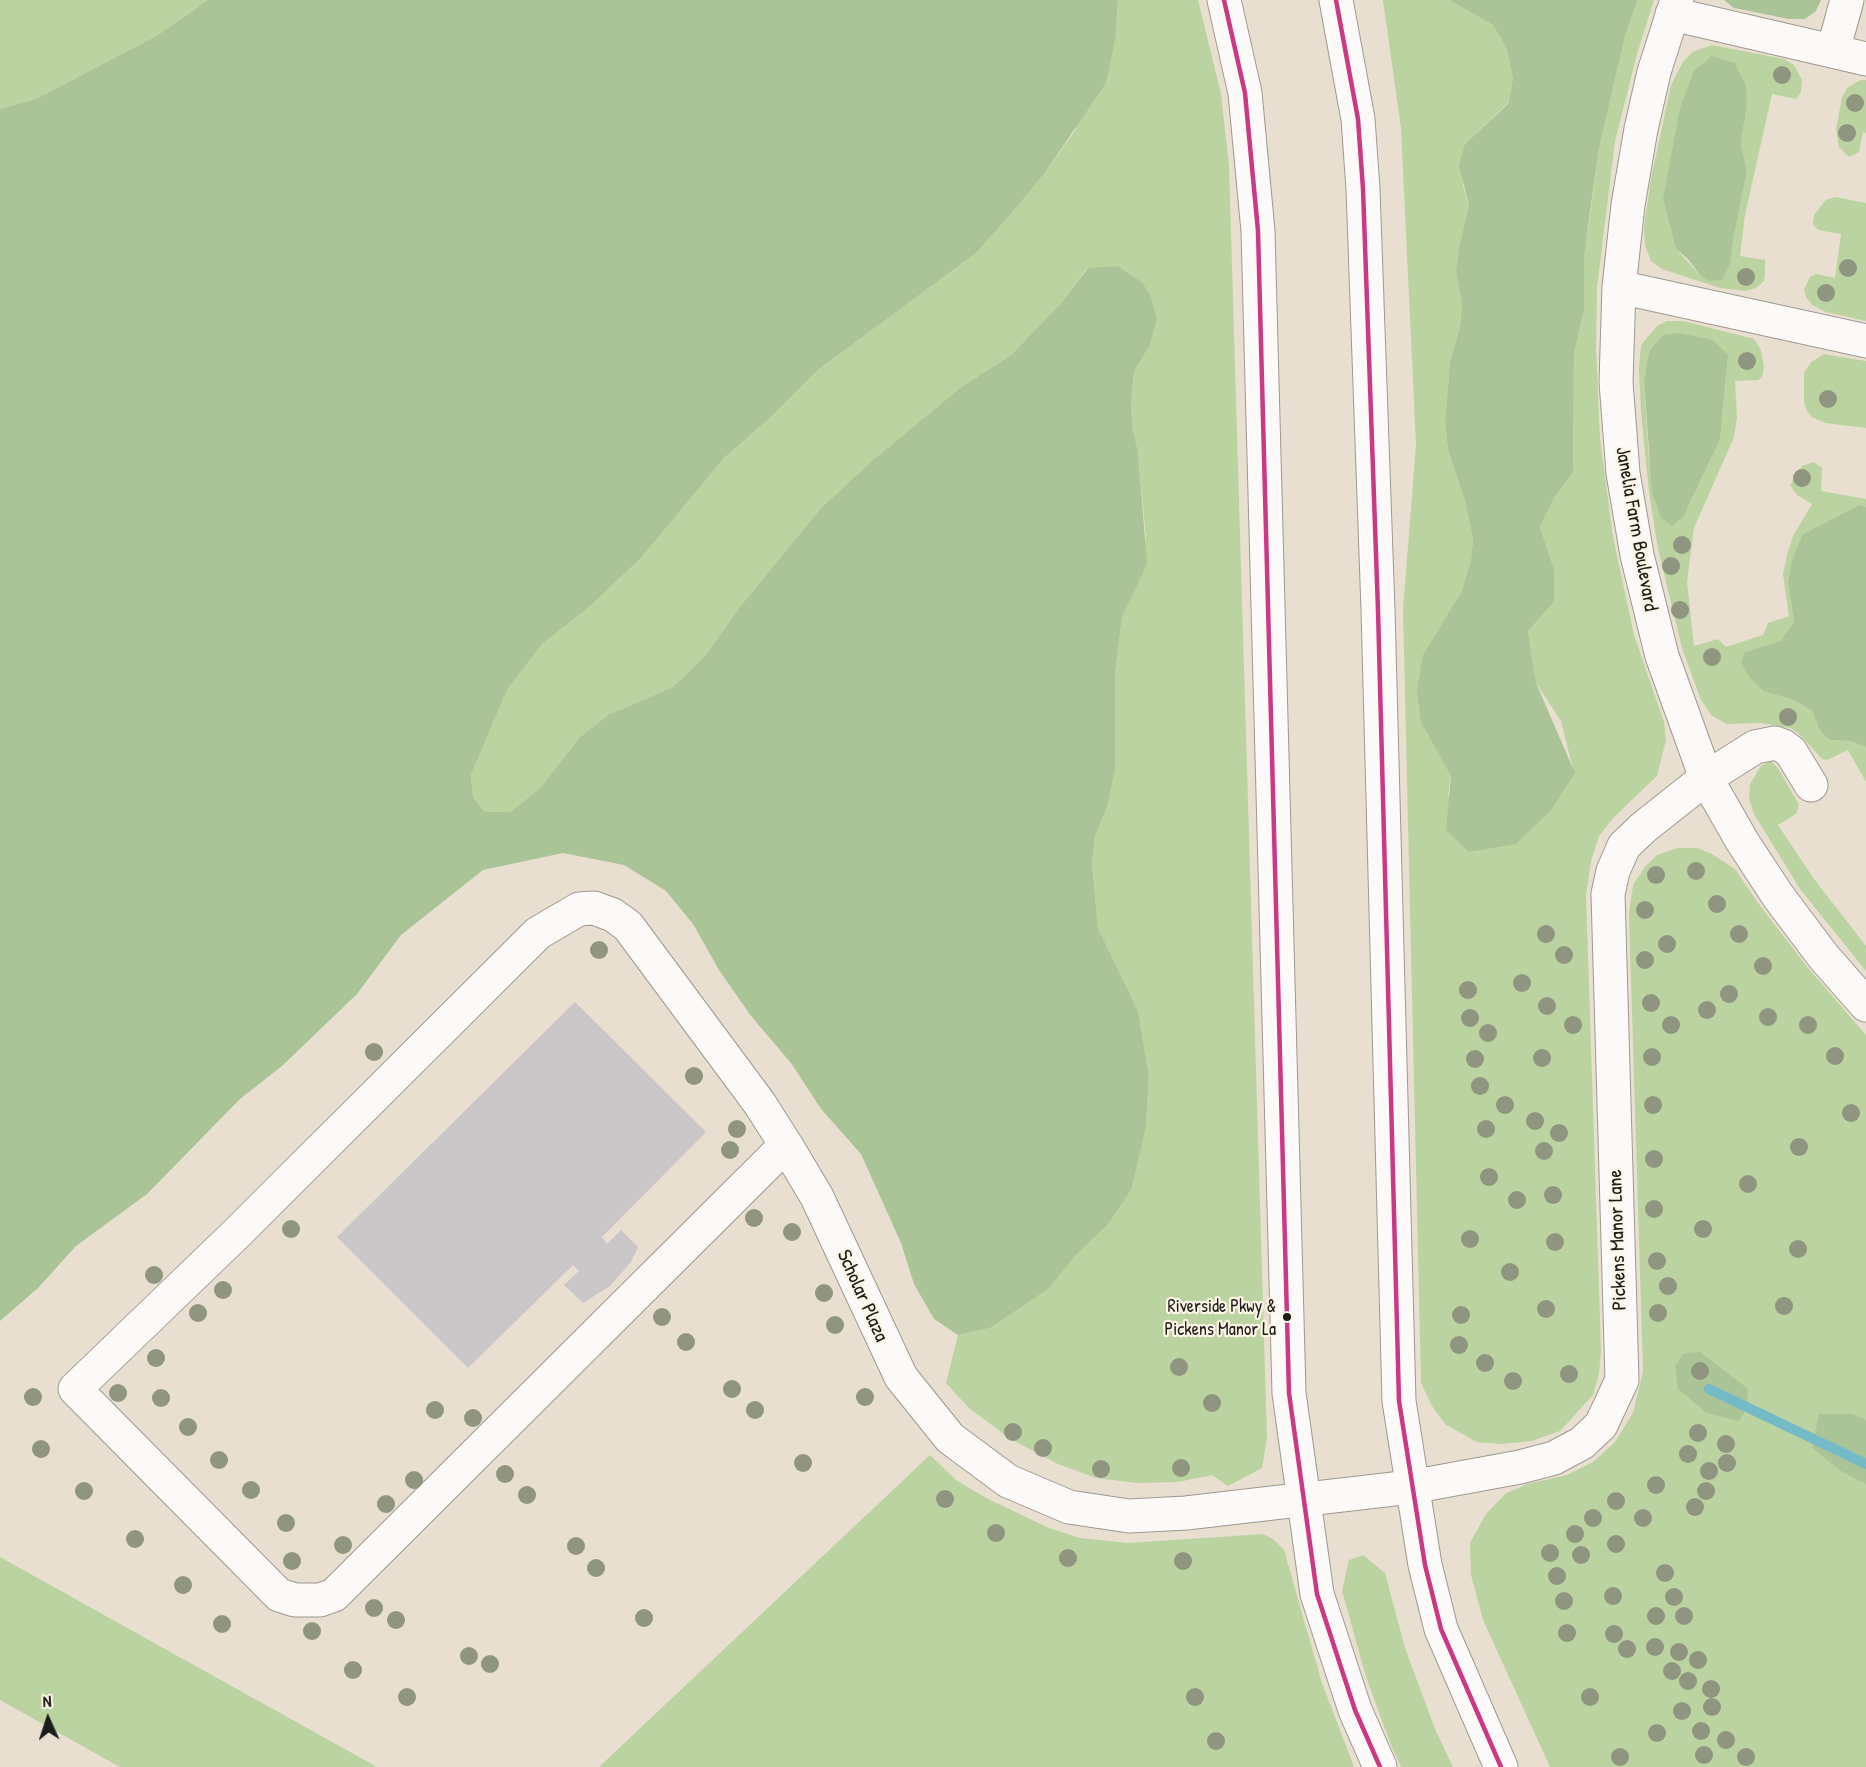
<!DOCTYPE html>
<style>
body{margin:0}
#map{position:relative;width:1866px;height:1767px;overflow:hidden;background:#e8dfd0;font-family:"Patrick Hand",sans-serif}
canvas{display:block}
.north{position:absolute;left:18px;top:1689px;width:60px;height:60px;-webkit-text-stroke:4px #fcf5e5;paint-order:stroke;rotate:357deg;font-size:16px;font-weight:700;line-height:24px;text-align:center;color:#1c1c1c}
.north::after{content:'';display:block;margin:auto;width:21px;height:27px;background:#1c1c1c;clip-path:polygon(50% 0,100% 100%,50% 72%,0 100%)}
</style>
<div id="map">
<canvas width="1866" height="1767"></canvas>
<div class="north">N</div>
</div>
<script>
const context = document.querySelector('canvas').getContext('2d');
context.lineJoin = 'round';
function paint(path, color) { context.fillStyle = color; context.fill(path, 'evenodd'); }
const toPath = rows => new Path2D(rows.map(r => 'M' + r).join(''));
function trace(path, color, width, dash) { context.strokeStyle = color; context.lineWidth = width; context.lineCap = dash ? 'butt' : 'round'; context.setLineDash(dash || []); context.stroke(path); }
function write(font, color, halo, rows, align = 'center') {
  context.font = font + ' "Patrick Hand",sans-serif'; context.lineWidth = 4.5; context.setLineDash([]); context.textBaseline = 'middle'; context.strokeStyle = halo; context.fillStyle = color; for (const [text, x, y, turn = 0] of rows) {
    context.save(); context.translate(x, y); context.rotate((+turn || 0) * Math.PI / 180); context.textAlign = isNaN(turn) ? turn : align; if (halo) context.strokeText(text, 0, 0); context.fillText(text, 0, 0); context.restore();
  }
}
paint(toPath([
 [0,0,208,0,158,35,36,99,0,109],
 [1118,0,1198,0,1221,94,1229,166,1267,1438,1262,1468,1228,1486,1212,1475,1178,1482,1137,1483,1096,1478,1058,1464,1009,1438,969,1408,946,1383,958,1335,990,1328,1049,1287,1132,1188,1146,1127,1149,1076,1138,1011,1098,928,1092,863,1095,835,1107,807,1115,673,1122,617,1131,597,1146,538,1138,451,1133,431,1131,406,1134,371,1149,347,1087,268,1062,302,1011,355,960,388,873,460,821,508,739,608,706,655,673,687,608,715,580,737,539,789,510,812,485,812,473,797,471,775,507,690,542,644,588,608,641,558,724,458,770,418,818,370,976,253,1011,214,1044,174,1074,132,1116,35],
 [1383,0,1449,0,1493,25,1506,47,1513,78,1508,103,1465,144,1463,186,1469,205,1459,247,1456,272,1462,306,1460,327,1450,361,1445,422,1448,450,1465,501,1473,539,1471,560,1461,593,1450,615,1436,634,1442,755,1451,776,1448,796,1574,773,1561,721,1536,683,1528,631,1554,602,1554,569,1540,527,1554,498,1573,472,1574,354,1584,310,1584,259,1599,149,1625,36,1638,0,1654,0,1637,54,1615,141,1597,288,1596,349,1600,438,1613,537,1634,635,1664,722,1666,740,1657,776,1614,817,1599,836,1591,861,1586,895,1601,1350,1599,1374,1593,1395,1560,1431,1532,1441,1501,1444,1477,1442,1446,1425,1432,1406,1421,1383,1403,609,1416,445,1401,128],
 [1712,45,1784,59,1794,65,1802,80,1801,92,1796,99,1772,94,1745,215,1740,256,1765,260,1765,273,1764,281,1756,288,1746,291,1720,288,1662,269,1651,261,1645,245,1644,227,1651,179,1671,85,1683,62,1692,52],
 [1747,105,1741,143,1747,171,1733,241,1731,261,1700,275,1676,249,1663,200],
 [1861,80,1866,80,1866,133,1863,132,1859,152,1849,157,1839,147,1836,130,1842,97,1848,87],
 [1835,197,1866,203,1866,321,1826,312,1812,305,1806,297,1804,289,1810,277,1816,274,1835,278,1841,234,1818,230,1813,224,1814,215,1821,206,1826,200],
 [1667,321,1683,321,1754,339,1761,350,1764,368,1762,377,1758,380,1735,381,1737,417,1734,437,1694,528,1687,582,1694,646,1718,639,1726,647,1763,635,1768,623,1789,616,1783,574,1787,555,1793,536,1812,504,1797,495,1790,485,1802,466,1814,462,1822,468,1821,491,1866,499,1866,507,1859,505,1803,534,1792,559,1788,582,1794,622,1780,641,1745,652,1765,692,1794,700,1812,711,1820,731,1830,740,1850,741,1866,747,1866,782,1848,750,1827,760,1822,759,1798,733,1790,728,1760,723,1727,724,1712,716,1701,700,1682,648,1658,549,1649,492,1641,412,1639,369,1641,345,1657,326],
 [1663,335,1713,340,1726,378,1720,440,1688,507,1649,461,1644,381,1649,351],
 [1824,354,1866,361,1866,428,1825,423,1812,417,1807,411,1804,402,1804,373,1811,362],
 [1771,761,1778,768,1799,805,1796,814,1778,825,1814,879,1866,946,1866,971,1800,889,1754,814,1749,798,1750,784,1761,766],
 [1677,848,1697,848,1712,854,1735,869,1758,903,1808,968,1866,1035,1866,1767,1550,1767,1483,1620,1471,1575,1470,1543,1486,1514,1505,1494,1527,1484,1567,1475,1593,1462,1615,1442,1633,1413,1643,1371,1629,914,1633,885,1645,867,1657,855],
 [930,1455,956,1480,986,1498,1049,1528,1080,1538,1128,1543,1263,1534,1273,1539,1284,1550,1322,1683,1354,1767,599,1767],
 [1363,1555,1385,1573,1405,1648,1435,1729,1453,1767,1401,1767,1391,1745,1366,1677,1342,1591,1349,1560],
 [0,1557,377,1767,120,1767,0,1700]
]), '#bbd3a0');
paint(toPath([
 [208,0,1118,0,1116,35,1106,83,1044,174,1011,214,976,253,818,370,770,418,724,458,641,558,588,608,542,644,507,690,471,775,473,797,485,812,510,812,539,789,580,737,608,715,673,687,706,655,739,608,821,508,873,460,960,388,1011,355,1062,302,1088,268,1117,266,1142,282,1151,297,1157,319,1149,347,1134,371,1131,406,1133,431,1138,451,1147,564,1122,617,1115,673,1115,769,1107,807,1095,836,1092,863,1098,928,1138,1011,1149,1076,1146,1127,1132,1188,1108,1224,1075,1256,1049,1288,990,1328,958,1335,934,1319,914,1284,901,1243,861,1154,821,1109,791,1063,751,1016,719,970,693,924,666,891,624,865,563,853,483,870,401,935,357,994,282,1066,240,1099,147,1194,76,1246,38,1288,0,1321,0,109,36,99,158,35],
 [1449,0,1638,0,1625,36,1599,149,1590,211,1584,259,1584,310,1574,354,1573,472,1554,498,1540,527,1554,569,1554,602,1528,631,1536,683,1575,773,1551,810,1516,844,1469,852,1446,830,1451,776,1421,722,1417,691,1423,655,1461,593,1471,560,1473,539,1465,501,1448,450,1445,422,1450,361,1460,327,1462,306,1456,272,1459,247,1469,205,1459,166,1465,144,1508,104,1513,78,1506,47,1493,25],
 [1724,0,1821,0,1816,11,1805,19,1789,19,1734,8],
 [1712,56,1735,63,1746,86,1747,105,1741,143,1747,171,1733,241,1731,261,1722,280,1710,281,1700,275,1688,259,1676,249,1663,200,1680,108,1694,71],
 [1679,333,1713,340,1728,355,1720,440,1683,517,1672,526,1661,518,1652,492,1644,381,1649,351,1663,335],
 [1859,505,1866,507,1866,747,1850,741,1830,740,1820,731,1812,711,1794,700,1765,692,1750,678,1741,662,1745,652,1780,641,1794,622,1788,582,1792,559,1803,534],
 [1700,1352,1747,1388,1748,1407,1739,1421,1707,1413,1678,1389,1675,1366,1684,1353],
 [1819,1414,1852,1414,1866,1420,1866,1484,1841,1471,1812,1448]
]), '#aac497');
trace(toPath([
 [1709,1389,1866,1464]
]), '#75bbc7', 10);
paint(toPath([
 [575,1002,706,1132,602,1237,607,1244,621,1230,638,1247,631,1262,610,1286,583,1303,564,1285,579,1271,573,1265,468,1368,337,1237]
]), '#cbc6c8');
const minor = toPath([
 [1677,0,1654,72,1641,129,1628,205,1619,287,1616,382,1623,473,1637,555,1662,656,1706,778,1742,841,1778,896,1823,956,1866,1005],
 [1672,14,1866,59],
 [1833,51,1847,0],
 [1619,287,1866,341],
 [786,1145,334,1595,320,1600,295,1600,279,1595,75,1389,235,1235,538,933,579,909,594,908,613,915,628,926,760,1104,786,1145,817,1197,901,1377,950,1438,1008,1481,1069,1507,1129,1516,1186,1513,1411,1487,1520,1467,1554,1458,1582,1443,1601,1425,1622,1380,1608,894,1613,871,1624,846,1644,827,1706,778,1755,747,1775,743,1783,746,1791,752,1811,785]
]);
const major = toPath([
 [1224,0,1245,93,1258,231,1289,1393,1317,1594,1355,1710,1380,1767],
 [1336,0,1358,119,1363,189,1378,610,1399,1401,1425,1565,1441,1629,1501,1767]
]);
trace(minor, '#9e9990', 35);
trace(major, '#9e9990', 35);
trace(minor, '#fcfaf8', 33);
trace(major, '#fcfaf8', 33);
trace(toPath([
 [1224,0,1245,93,1258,231,1289,1393,1317,1594,1355,1710,1380,1767],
 [1336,0,1358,119,1363,189,1378,610,1399,1401,1425,1565,1441,1629,1501,1767]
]), '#cd3883', 4.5);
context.fillStyle = '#8f957f';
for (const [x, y] of [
 [1782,75],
 [1855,103],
 [1847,133],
 [1848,268],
 [1746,277],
 [1826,293],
 [1747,361],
 [1828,399],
 [1802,478],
 [1682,545],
 [1671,566],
 [1680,610],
 [1712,657],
 [1788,717],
 [1696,871],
 [1656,875],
 [1717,904],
 [1645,910],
 [1546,934],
 [1739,934],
 [1667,944],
 [599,950],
 [1564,955],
 [1645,960],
 [1763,966],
 [1522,983],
 [1468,990],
 [1729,994],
 [1651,1003],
 [1547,1006],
 [1707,1010],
 [1768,1017],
 [1470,1018],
 [1573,1025],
 [1671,1025],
 [1808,1025],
 [1488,1033],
 [374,1052],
 [1835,1056],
 [1652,1057],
 [1542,1058],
 [1475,1059],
 [694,1076],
 [1480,1086],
 [1505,1105],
 [1653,1105],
 [1851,1113],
 [1535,1121],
 [737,1129],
 [1486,1129],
 [1559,1133],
 [1799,1147],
 [730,1150],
 [1544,1151],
 [1654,1159],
 [1489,1177],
 [1748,1184],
 [1553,1195],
 [1517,1200],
 [1654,1209],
 [754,1218],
 [291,1229],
 [1703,1229],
 [792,1232],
 [1470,1239],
 [1555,1242],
 [1798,1249],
 [1657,1261],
 [1510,1272],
 [154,1275],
 [1668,1286],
 [223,1290],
 [824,1293],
 [1784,1306],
 [1546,1309],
 [198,1313],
 [1658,1313],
 [1461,1315],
 [662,1317],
 [835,1325],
 [686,1342],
 [1459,1345],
 [156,1358],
 [1485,1363],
 [1179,1367],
 [1700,1371],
 [1569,1374],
 [1513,1381],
 [732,1389],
 [118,1393],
 [33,1397],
 [865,1397],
 [161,1398],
 [1212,1403],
 [435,1410],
 [755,1410],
 [473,1418],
 [188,1427],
 [1013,1432],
 [1698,1433],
 [1726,1444],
 [1043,1448],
 [41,1449],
 [1688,1454],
 [219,1460],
 [803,1463],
 [1727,1463],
 [1181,1468],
 [1101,1469],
 [1709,1471],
 [505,1474],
 [414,1480],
 [1656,1485],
 [251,1490],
 [84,1491],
 [1706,1491],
 [527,1495],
 [945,1499],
 [1616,1501],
 [386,1504],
 [1695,1507],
 [1593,1518],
 [1643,1518],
 [286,1523],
 [996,1533],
 [1575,1534],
 [135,1539],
 [1616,1544],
 [343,1545],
 [576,1546],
 [1550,1553],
 [1581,1555],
 [1068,1558],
 [292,1561],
 [1183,1561],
 [596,1568],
 [1665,1573],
 [1557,1576],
 [183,1585],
 [1613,1596],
 [1674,1597],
 [1564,1601],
 [374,1608],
 [1656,1616],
 [1684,1616],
 [644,1618],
 [396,1620],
 [222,1624],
 [312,1631],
 [1567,1633],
 [1614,1634],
 [1655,1647],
 [1627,1649],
 [1679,1652],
 [469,1656],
 [1698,1660],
 [490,1664],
 [353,1670],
 [1672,1671],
 [1688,1681],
 [1711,1689],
 [407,1697],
 [1195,1697],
 [1590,1697],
 [1712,1707],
 [1682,1711],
 [1701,1731],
 [1657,1733],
 [1726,1740],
 [1216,1741],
 [1704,1755],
 [1620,1757],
 [1746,1757]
]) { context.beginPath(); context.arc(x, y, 9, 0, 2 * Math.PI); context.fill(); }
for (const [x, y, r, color] of [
 [1287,1317,5,"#1c1c1c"]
]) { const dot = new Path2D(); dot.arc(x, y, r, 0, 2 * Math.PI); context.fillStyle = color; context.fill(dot); trace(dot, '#fcf5e5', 2); }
write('18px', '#1c1c1c', '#fcf5e5', [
 ["Riverside Pkwy &",1276,1307],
 ["Pickens Manor La",1276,1330]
], 'right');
write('20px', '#1c1c1c', '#fcf5e5', [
 ["Janelia Farm Boulevard",1636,529,80],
 ["Pickens Manor Lane",1618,1240,-92],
 ["Scholar Plaza",862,1296,66]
]);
</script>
